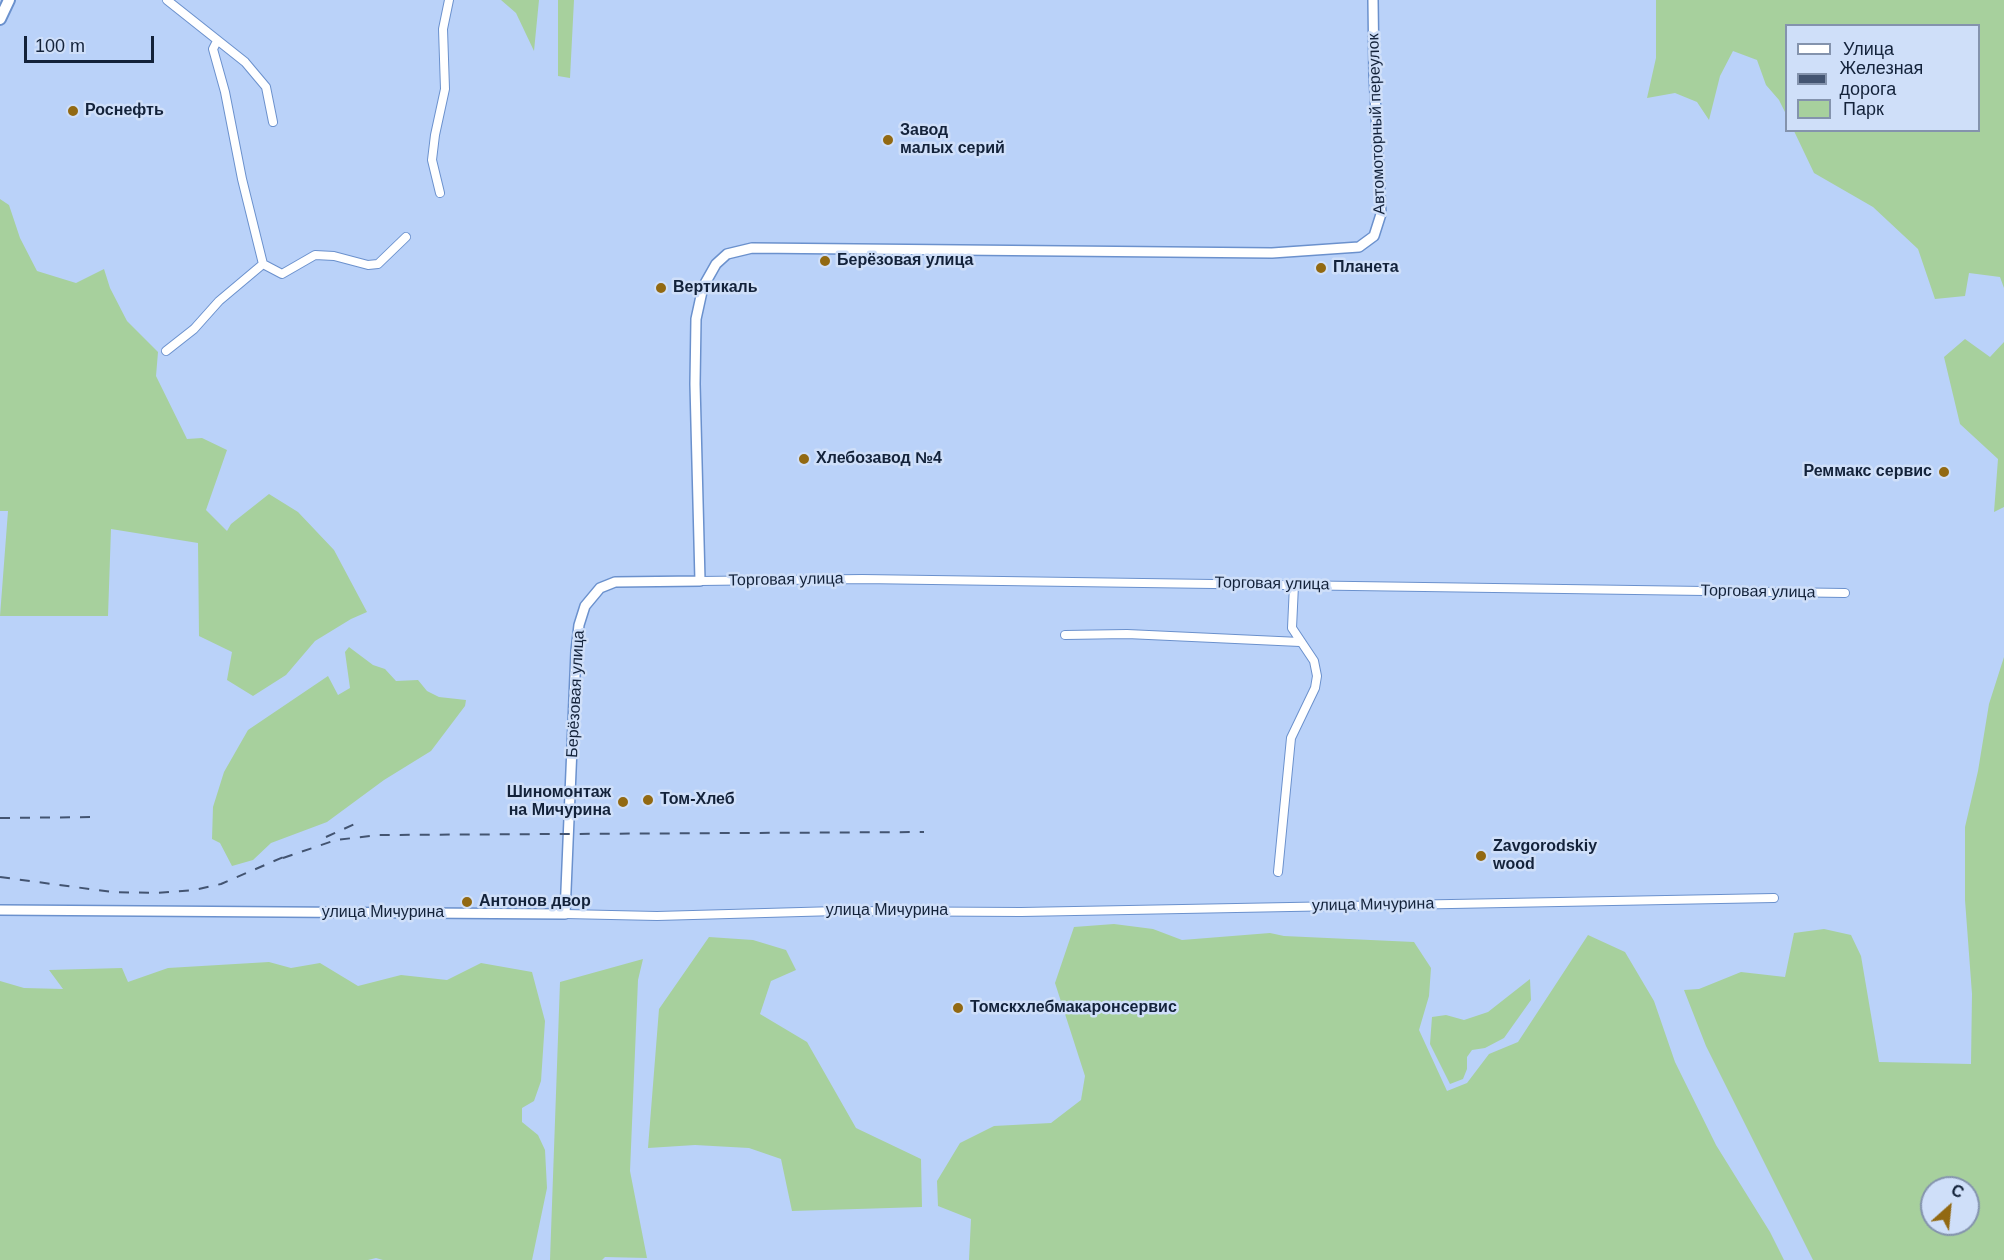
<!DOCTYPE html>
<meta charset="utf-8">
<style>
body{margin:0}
#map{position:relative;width:2004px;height:1260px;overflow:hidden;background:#bad2f9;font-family:Helvetica,sans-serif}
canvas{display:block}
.legend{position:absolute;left:1785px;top:24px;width:195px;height:108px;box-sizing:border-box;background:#cfdff9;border:2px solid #8493ad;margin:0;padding:8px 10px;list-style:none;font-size:18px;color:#13223a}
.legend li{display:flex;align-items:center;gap:12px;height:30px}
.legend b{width:30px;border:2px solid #8493ad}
.north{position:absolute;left:1920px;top:1176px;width:60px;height:60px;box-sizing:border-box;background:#cfdff9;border:2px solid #8493ad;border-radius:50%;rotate:27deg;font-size:16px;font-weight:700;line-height:24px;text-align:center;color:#13223a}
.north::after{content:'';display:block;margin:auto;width:21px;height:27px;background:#926912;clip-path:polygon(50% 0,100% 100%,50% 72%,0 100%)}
.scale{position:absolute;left:24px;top:36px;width:130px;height:27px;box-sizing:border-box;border:3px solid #13223a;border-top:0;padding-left:8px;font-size:18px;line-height:21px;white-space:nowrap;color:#13223a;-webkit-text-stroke:4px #cfdff9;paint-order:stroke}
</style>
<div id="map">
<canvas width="2004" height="1260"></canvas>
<ul class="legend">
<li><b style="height:8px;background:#fff"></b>Улица</li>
<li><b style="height:8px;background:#435471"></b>Железная дорога</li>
<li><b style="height:16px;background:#a7d09d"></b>Парк</li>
</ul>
<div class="north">С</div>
<div class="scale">100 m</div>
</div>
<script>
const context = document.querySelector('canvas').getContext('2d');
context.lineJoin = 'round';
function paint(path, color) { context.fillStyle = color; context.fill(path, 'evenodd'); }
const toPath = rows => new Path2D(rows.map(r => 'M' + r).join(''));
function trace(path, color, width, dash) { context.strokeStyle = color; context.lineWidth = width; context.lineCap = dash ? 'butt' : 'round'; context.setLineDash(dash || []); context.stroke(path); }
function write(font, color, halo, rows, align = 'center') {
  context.font = font + ' Helvetica,sans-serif'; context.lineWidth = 5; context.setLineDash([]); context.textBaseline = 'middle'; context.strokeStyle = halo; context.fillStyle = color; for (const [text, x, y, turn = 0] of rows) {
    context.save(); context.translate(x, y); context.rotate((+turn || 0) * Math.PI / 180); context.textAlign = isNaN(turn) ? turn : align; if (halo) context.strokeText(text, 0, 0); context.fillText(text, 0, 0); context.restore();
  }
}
paint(toPath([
 [501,0,539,0,534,51,516,13],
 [558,0,574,0,570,78,558,76],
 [1656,0,2004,0,2004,288,2000,277,1969,273,1965,296,1935,299,1918,249,1873,207,1814,173,1794,131,1978,130,1978,26,1786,26,1786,114,1779,100,1766,85,1757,60,1733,51,1720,76,1709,120,1697,102,1675,93,1647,98,1656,58],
 [0,199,9,205,20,238,37,271,76,283,104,269,110,288,127,321,158,352,156,376,187,439,202,438,227,450,206,510,227,531,231,524,269,494,298,512,334,550,367,612,351,619,315,641,286,675,253,696,227,680,232,652,199,636,198,543,111,529,108,616,0,616,8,511,0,511],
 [1965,339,1990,357,2004,342,2004,507,1994,512,1998,459,1960,424,1944,357],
 [349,647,373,665,385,669,396,681,418,680,427,691,439,697,466,700,465,706,431,751,384,780,327,822,271,843,253,860,232,866,220,843,212,839,213,807,224,772,248,730,328,676,338,695,350,688,345,652],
 [2004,657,2004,1260,1813,1260,1706,1046,1684,990,1699,989,1741,972,1785,977,1794,933,1824,929,1851,935,1861,956,1879,1062,1971,1064,1972,994,1965,900,1965,827,1978,771,1989,704],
 [1932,1188,1968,1188,1968,1224,1932,1224],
 [1114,924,1153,929,1182,940,1270,933,1284,936,1414,942,1431,968,1429,996,1419,1030,1447,1091,1467,1083,1489,1054,1518,1042,1588,935,1625,952,1654,1001,1675,1062,1716,1145,1770,1232,1784,1260,969,1260,971,1219,938,1206,937,1181,960,1143,994,1126,1051,1123,1081,1100,1085,1076,1055,983,1074,927],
 [709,937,753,940,786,950,796,970,771,981,760,1014,807,1042,856,1128,921,1159,922,1207,792,1211,781,1159,749,1148,695,1145,648,1148,659,1009],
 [643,959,638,980,630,1171,647,1258,605,1257,602,1260,550,1260,560,982],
 [269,962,291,968,320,963,358,986,401,975,447,980,481,963,532,972,545,1021,541,1081,534,1101,522,1108,522,1122,538,1135,545,1150,547,1188,532,1260,383,1260,376,1258,368,1260,0,1260,0,981,24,988,63,989,49,970,122,968,128,982,168,968],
 [1530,979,1531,1000,1504,1038,1485,1048,1472,1050,1467,1057,1467,1069,1463,1079,1450,1084,1430,1044,1432,1017,1446,1015,1464,1020,1488,1012]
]), '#a7d09d');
const minor = toPath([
 [167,0,245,62,266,87,273,122],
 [217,41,213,49,225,92,242,179,263,264,282,274,315,255,334,256,368,265,378,264,406,237],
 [440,193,432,160,435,135,445,89,443,29,449,0],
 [166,351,194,329,219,301,263,264],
 [700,581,862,579,1845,593],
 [1065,635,1127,634,1300,642],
 [1278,872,1291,738,1315,688,1317,676,1314,661,1292,628,1294,585],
 [565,914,657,916,837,911,1021,912,1774,898]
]);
const tertiary = toPath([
 [0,910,565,914,576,651,579,625,585,606,600,588,615,582,700,581,695,384,696,319,703,287,716,264,727,254,752,248,1272,253,1359,247,1374,236,1381,214,1374,74,1373,0]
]);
const secondary = toPath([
 [0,19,9,0]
]);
trace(minor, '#6b91cd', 10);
trace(tertiary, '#6b91cd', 12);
trace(secondary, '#6b91cd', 14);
trace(minor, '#fff', 8);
trace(tertiary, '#fff', 9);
trace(secondary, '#fff', 10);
trace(toPath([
 [0,818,98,817],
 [326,837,359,822],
 [283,858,336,840,379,835,924,832],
 [0,877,112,892,156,893,194,890,221,884,288,855]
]), '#435471', 2, [10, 10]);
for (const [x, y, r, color] of [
 [73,111,6,"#926912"],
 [888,140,6,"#926912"],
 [825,261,6,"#926912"],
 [1321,268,6,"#926912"],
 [661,288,6,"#926912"],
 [804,459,6,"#926912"],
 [1944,472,6,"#926912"],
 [648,800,6,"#926912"],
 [623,802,6,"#926912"],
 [1481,856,6,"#926912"],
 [467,902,6,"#926912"],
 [958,1008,6,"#926912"]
]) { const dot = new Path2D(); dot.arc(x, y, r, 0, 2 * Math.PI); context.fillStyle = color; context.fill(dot); trace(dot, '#cfdff9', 2); }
write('bold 16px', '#13223a', '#cfdff9', [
 ["Роснефть",85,111],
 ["Завод",900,131],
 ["малых серий",900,149],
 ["Берёзовая улица",837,261],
 ["Планета",1333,268],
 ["Вертикаль",673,288],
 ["Хлебозавод №4",816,459],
 ["Реммакс сервис",1932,472,"right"],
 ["Шиномонтаж",611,793,"right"],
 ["на Мичурина",611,811,"right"],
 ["Том-Хлеб",660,800],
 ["Zavgorodskiy",1493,847],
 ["wood",1493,865],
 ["Антонов двор",479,902],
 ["Томскхлебмакаронсервис",970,1008]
], 'left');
write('16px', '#13223a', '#cfdff9', [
 ["Автомоторный переулок",1377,124,-92],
 ["Торговая улица",786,580,-1],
 ["Торговая улица",1272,584,1],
 ["Торговая улица",1758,592,1],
 ["Берёзовая улица",576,694,-87],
 ["улица Мичурина",1373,905,-1],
 ["улица Мичурина",887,911],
 ["улица Мичурина",383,913]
]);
</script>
